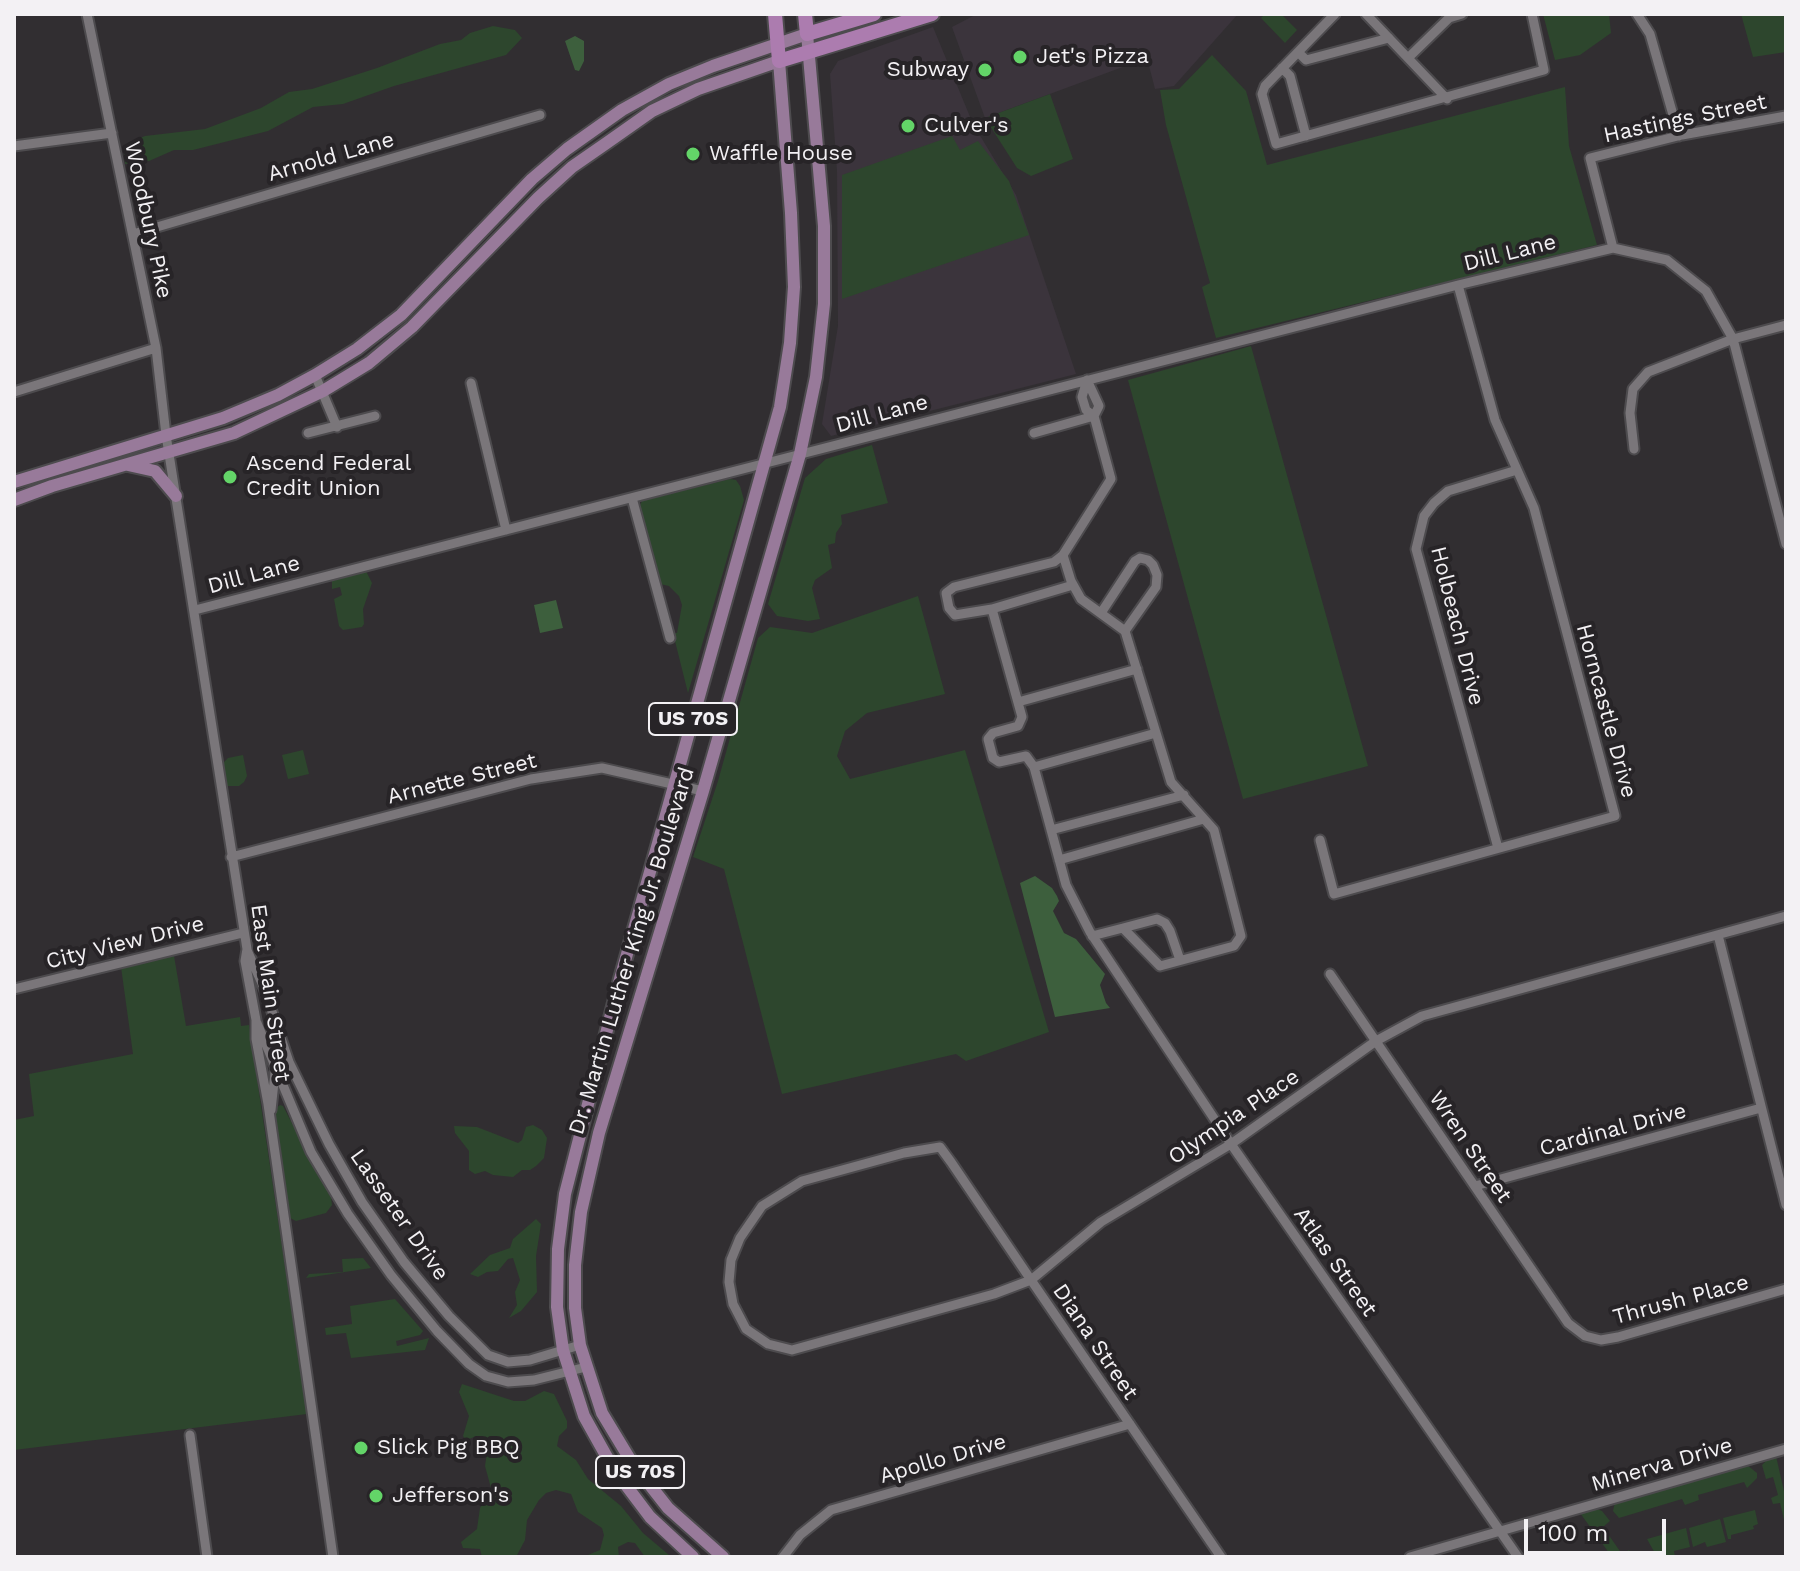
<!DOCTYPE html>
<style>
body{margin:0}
#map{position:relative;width:1800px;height:1571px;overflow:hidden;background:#312e31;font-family:"Work Sans",sans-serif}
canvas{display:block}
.frame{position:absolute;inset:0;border:16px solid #f3f1f4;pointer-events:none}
.scale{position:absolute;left:1524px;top:1519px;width:142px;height:36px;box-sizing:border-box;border:4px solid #f3f1f4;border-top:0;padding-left:10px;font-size:24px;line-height:28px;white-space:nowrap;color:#f3f1f4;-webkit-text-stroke:6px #272427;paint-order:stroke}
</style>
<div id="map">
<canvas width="1800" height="1571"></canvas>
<div class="frame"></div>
<div class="scale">100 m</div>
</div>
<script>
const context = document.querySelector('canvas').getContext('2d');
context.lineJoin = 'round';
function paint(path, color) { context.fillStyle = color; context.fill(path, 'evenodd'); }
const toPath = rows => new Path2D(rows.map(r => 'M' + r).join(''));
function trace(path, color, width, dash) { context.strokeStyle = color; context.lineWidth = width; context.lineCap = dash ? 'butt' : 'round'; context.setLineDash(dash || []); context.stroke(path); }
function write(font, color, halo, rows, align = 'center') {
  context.font = font + ' "Work Sans",sans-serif'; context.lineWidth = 8; context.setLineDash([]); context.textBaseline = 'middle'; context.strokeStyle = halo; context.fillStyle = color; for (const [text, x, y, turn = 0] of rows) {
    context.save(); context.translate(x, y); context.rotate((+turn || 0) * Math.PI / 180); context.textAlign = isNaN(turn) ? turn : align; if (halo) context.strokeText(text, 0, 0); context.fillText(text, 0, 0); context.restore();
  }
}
paint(toPath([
 [977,14,1238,14,1174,86,1155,89,1147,58,985,118,952,27],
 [933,27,973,124,1016,195,1076,374,831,436,822,424,838,326,837,171,830,74,838,61]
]), '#3b343c');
paint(toPath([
 [1265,14,1281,14,1297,30,1285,43,1261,18],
 [1543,14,1609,14,1611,33,1580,55,1555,60],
 [1741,14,1786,14,1786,52,1753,57],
 [493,26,515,30,522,38,506,55,394,86,343,104,313,107,268,131,193,150,174,150,149,161,125,164,124,151,128,143,145,136,205,129,261,108,289,92,312,89,377,68,440,44,461,40,470,33],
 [1212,55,1246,91,1267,165,1565,87,1569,146,1597,245,1216,338,1202,287,1210,283,1166,125,1160,90,1179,89],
 [1050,94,1073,159,1031,176,1017,168,985,118],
 [952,136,960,150,978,141,1009,181,1029,235,842,299,842,175],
 [1251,346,1368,766,1243,799,1128,380],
 [872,445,888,503,841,515,842,524,836,533,835,543,828,545,832,568,815,580,812,588,820,619,808,621,777,616,768,604,805,478,826,459],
 [730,479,736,480,740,486,744,500,688,693,673,633,677,633,682,605,679,596,669,586,660,584,640,505,642,501],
 [366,571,372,583,363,609,364,624,362,627,343,630,339,626,334,599,342,595,340,587,332,589,332,581],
 [918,596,945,694,867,713,845,731,837,756,850,779,965,750,1049,1032,966,1061,956,1054,782,1094,724,869,693,857,718,781,758,638,770,627,812,633],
 [303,750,309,774,288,779,282,755],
 [243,755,247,776,244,782,239,786,227,786,223,763,228,758],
 [174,956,186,1026,240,1017,241,1026,249,1025,307,1414,14,1450,14,1120,34,1116,29,1074,133,1054,121,967],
 [280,1105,283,1106,331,1198,332,1205,326,1213,296,1221,290,1218,276,1121,276,1108],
 [533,1125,542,1130,547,1138,544,1158,536,1166,530,1170,522,1170,513,1177,493,1175,485,1171,475,1174,469,1170,469,1151,455,1133,454,1126,477,1127,518,1143,522,1140,526,1127],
 [536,1219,541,1224,536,1256,537,1292,521,1311,509,1318,517,1305,515,1292,520,1280,513,1258,508,1259,498,1271,487,1272,478,1277,470,1274,490,1255,510,1248,513,1239],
 [363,1258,371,1268,306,1278,309,1274,343,1272,342,1259],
 [395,1299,423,1331,420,1335,396,1341,397,1346,429,1338,425,1350,351,1358,346,1333,326,1335,325,1328,352,1324,350,1306],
 [462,1384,514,1401,525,1401,544,1391,554,1394,567,1421,567,1428,559,1436,557,1446,576,1460,588,1479,621,1506,643,1533,669,1555,668,1557,645,1557,635,1543,628,1542,618,1547,619,1557,583,1557,600,1550,604,1535,602,1528,578,1512,571,1494,556,1490,546,1493,539,1500,527,1520,525,1540,516,1557,482,1557,480,1549,463,1548,461,1542,477,1529,480,1508,491,1488,485,1466,488,1446,484,1438,477,1436,466,1440,463,1436,469,1416,459,1392],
 [1776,1456,1786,1500,1786,1528,1780,1503,1773,1504,1771,1498,1778,1495,1773,1477,1766,1479,1762,1465,1768,1459],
 [1747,1465,1757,1473,1757,1478,1747,1488,1744,1482,1698,1495,1699,1500,1685,1505,1682,1499,1619,1518,1613,1511,1615,1502],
 [1597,1509,1602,1511,1610,1521,1603,1527,1622,1554,1629,1550,1631,1554,1612,1557,1580,1513],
 [1755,1510,1758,1524,1753,1526,1754,1529,1731,1535,1731,1539,1728,1539,1723,1518],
 [1720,1519,1726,1542,1707,1547,1705,1542,1693,1547,1689,1528],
 [1686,1528,1690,1547,1674,1551,1675,1557,1657,1557,1647,1539]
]), '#2d462d');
paint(toPath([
 [575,36,584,41,584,61,579,71,575,70,565,41],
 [556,600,563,628,540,633,534,605],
 [1035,876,1052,888,1057,896,1059,901,1053,911,1064,933,1076,939,1105,974,1100,985,1106,1003,1110,1008,1055,1017,1020,883]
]), '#3d5f3d');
const minor = toPath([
 [87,14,156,348,166,435,247,949,245,961,256,1020,256,1039,268,1104,333,1557],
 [1335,14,1265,86,1262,94,1276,144,1544,70,1532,14],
 [1366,14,1447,99],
 [1637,14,1650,34,1679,136],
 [1298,52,1306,60,1389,38],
 [1408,58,1449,18,1462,14],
 [1282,68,1290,76,1306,136],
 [14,146,112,133],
 [133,234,540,115],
 [1613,248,1590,158,1682,135,1786,116],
 [315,375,337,427],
 [1087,380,1082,397,1086,410,1094,416,1111,479,1063,555,1054,562,954,587,946,593,949,608,955,615,992,609,1022,717,1018,726,993,733,988,739,993,758,999,762,1026,756,1034,767,1066,885,1090,932,1231,1144,1518,1557],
 [1087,380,1099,406,1094,416],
 [471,383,506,530],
 [14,392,156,348],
 [308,433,375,416],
 [1034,433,1094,416],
 [1634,449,1630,413,1633,389,1648,372,1733,339,1786,325],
 [632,498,670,638],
 [1063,555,1071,581,1081,599,1125,631,1171,782,1214,830,1241,936,1234,946,1160,966,1123,928,1092,936],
 [992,609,1073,585],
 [195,610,1458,285,1613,248,1667,260,1706,291,1733,339,1786,544],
 [1101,613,1135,561,1140,558,1148,560,1153,565,1157,575,1156,587,1125,631],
 [1018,702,1137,669],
 [1034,767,1156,733],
 [1051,830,1184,795],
 [1320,840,1334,894,1615,816,1534,508,1495,420,1458,285],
 [1498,848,1416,549,1424,516,1434,503,1448,491,1517,470],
 [231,857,531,779,602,768,703,791],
 [1059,860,1204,819],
 [1123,928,1157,919,1165,923,1170,931,1180,960],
 [1718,935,1786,1205],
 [247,950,264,988,289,1062,329,1144,362,1202,404,1262,449,1316,488,1355,508,1362,530,1360,580,1345],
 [1330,974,1568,1323,1585,1336,1601,1340,1618,1337,1786,1289],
 [14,989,243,933],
 [257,1023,311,1152,348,1214,391,1275,437,1331,469,1364,486,1376,508,1382,534,1380,586,1367],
 [271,1110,275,1073],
 [1475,1186,1761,1108],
 [190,1435,207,1557],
 [783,1557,800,1535,831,1510,1130,1424],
 [1221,1557,1031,1280,951,1162,940,1147,904,1153,802,1181,762,1206,740,1238,731,1260,729,1282,733,1304,746,1329,768,1344,792,1350,994,1294,1031,1280,1101,1222,1231,1144,1376,1041,1422,1016,1786,916],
 [1410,1557,1786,1449]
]);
const major = toPath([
 [128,465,155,471,176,496],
 [14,482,223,418,278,395,315,375,357,349,401,315,532,179,567,149,622,110,669,84,713,66,807,34,824,226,824,304,816,377,800,454,703,791,599,1133,581,1212,575,1265,575,1308,580,1345,602,1413,631,1461,668,1508,723,1557],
 [14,500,52,486,234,433,323,391,369,363,412,327,538,198,572,167,608,142,652,111,698,89,779,61,791,213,794,287,790,343,780,407,620,979,565,1194,558,1249,557,1307,563,1350,584,1416,613,1468,650,1517,693,1557]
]);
const highway = toPath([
 [775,14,779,61,932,14],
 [805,14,807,34,874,14]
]);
trace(minor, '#4d4b4e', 13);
trace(major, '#4d4b4e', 16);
trace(highway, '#4d4b4e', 18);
trace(minor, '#7a767a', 9);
trace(major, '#987a9a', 12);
trace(highway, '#ac7caf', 14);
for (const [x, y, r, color] of [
 [1020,57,8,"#63d468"],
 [985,70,8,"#63d468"],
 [908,126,8,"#63d468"],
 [693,154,8,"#63d468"],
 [230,477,8,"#63d468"],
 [361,1448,8,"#63d468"],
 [376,1496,8,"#63d468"]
]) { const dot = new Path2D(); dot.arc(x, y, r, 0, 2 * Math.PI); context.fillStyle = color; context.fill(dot); trace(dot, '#272427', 3); }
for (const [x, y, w] of [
 [693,719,88],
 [640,1472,88]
]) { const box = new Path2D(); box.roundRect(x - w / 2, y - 16, w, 32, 6); context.fillStyle = '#272427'; context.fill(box); trace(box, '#f3f1f4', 2); }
write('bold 20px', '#f3f1f4', null, [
 ["US 70S",693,719],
 ["US 70S",640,1472]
]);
write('22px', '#f3f1f4', '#272427', [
 ["Jet's Pizza",1036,57],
 ["Subway",969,70,"right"],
 ["Culver's",924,126],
 ["Waffle House",709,154],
 ["Ascend Federal",246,464],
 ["Credit Union",246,489],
 ["Slick Pig BBQ",377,1448],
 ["Jefferson's",392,1496]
], 'left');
write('22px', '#f3f1f4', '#272427', [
 ["Hastings Street",1685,119,-12],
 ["Arnold Lane",331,157,-16],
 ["Woodbury Pike",148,220,78],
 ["Dill Lane",1510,253,-14],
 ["Dill Lane",882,414,-15],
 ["Dill Lane",254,575,-15],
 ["Holbeach Drive",1457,626,76],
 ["Horncastle Drive",1606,711,75],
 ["Arnette Street",462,779,-14],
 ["City View Drive",125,943,-14],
 ["Dr. Martin Luther King Jr. Boulevard",632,951,-73],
 ["East Main Street",270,993,82],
 ["Olympia Place",1234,1117,-34],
 ["Cardinal Drive",1613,1130,-15],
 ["Wren Street",1470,1147,56],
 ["Lasseter Drive",399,1215,55],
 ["Atlas Street",1335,1262,55],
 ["Thrush Place",1681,1300,-15],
 ["Diana Street",1095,1342,56],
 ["Apollo Drive",943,1459,-16],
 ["Minerva Drive",1662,1465,-16]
]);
</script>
